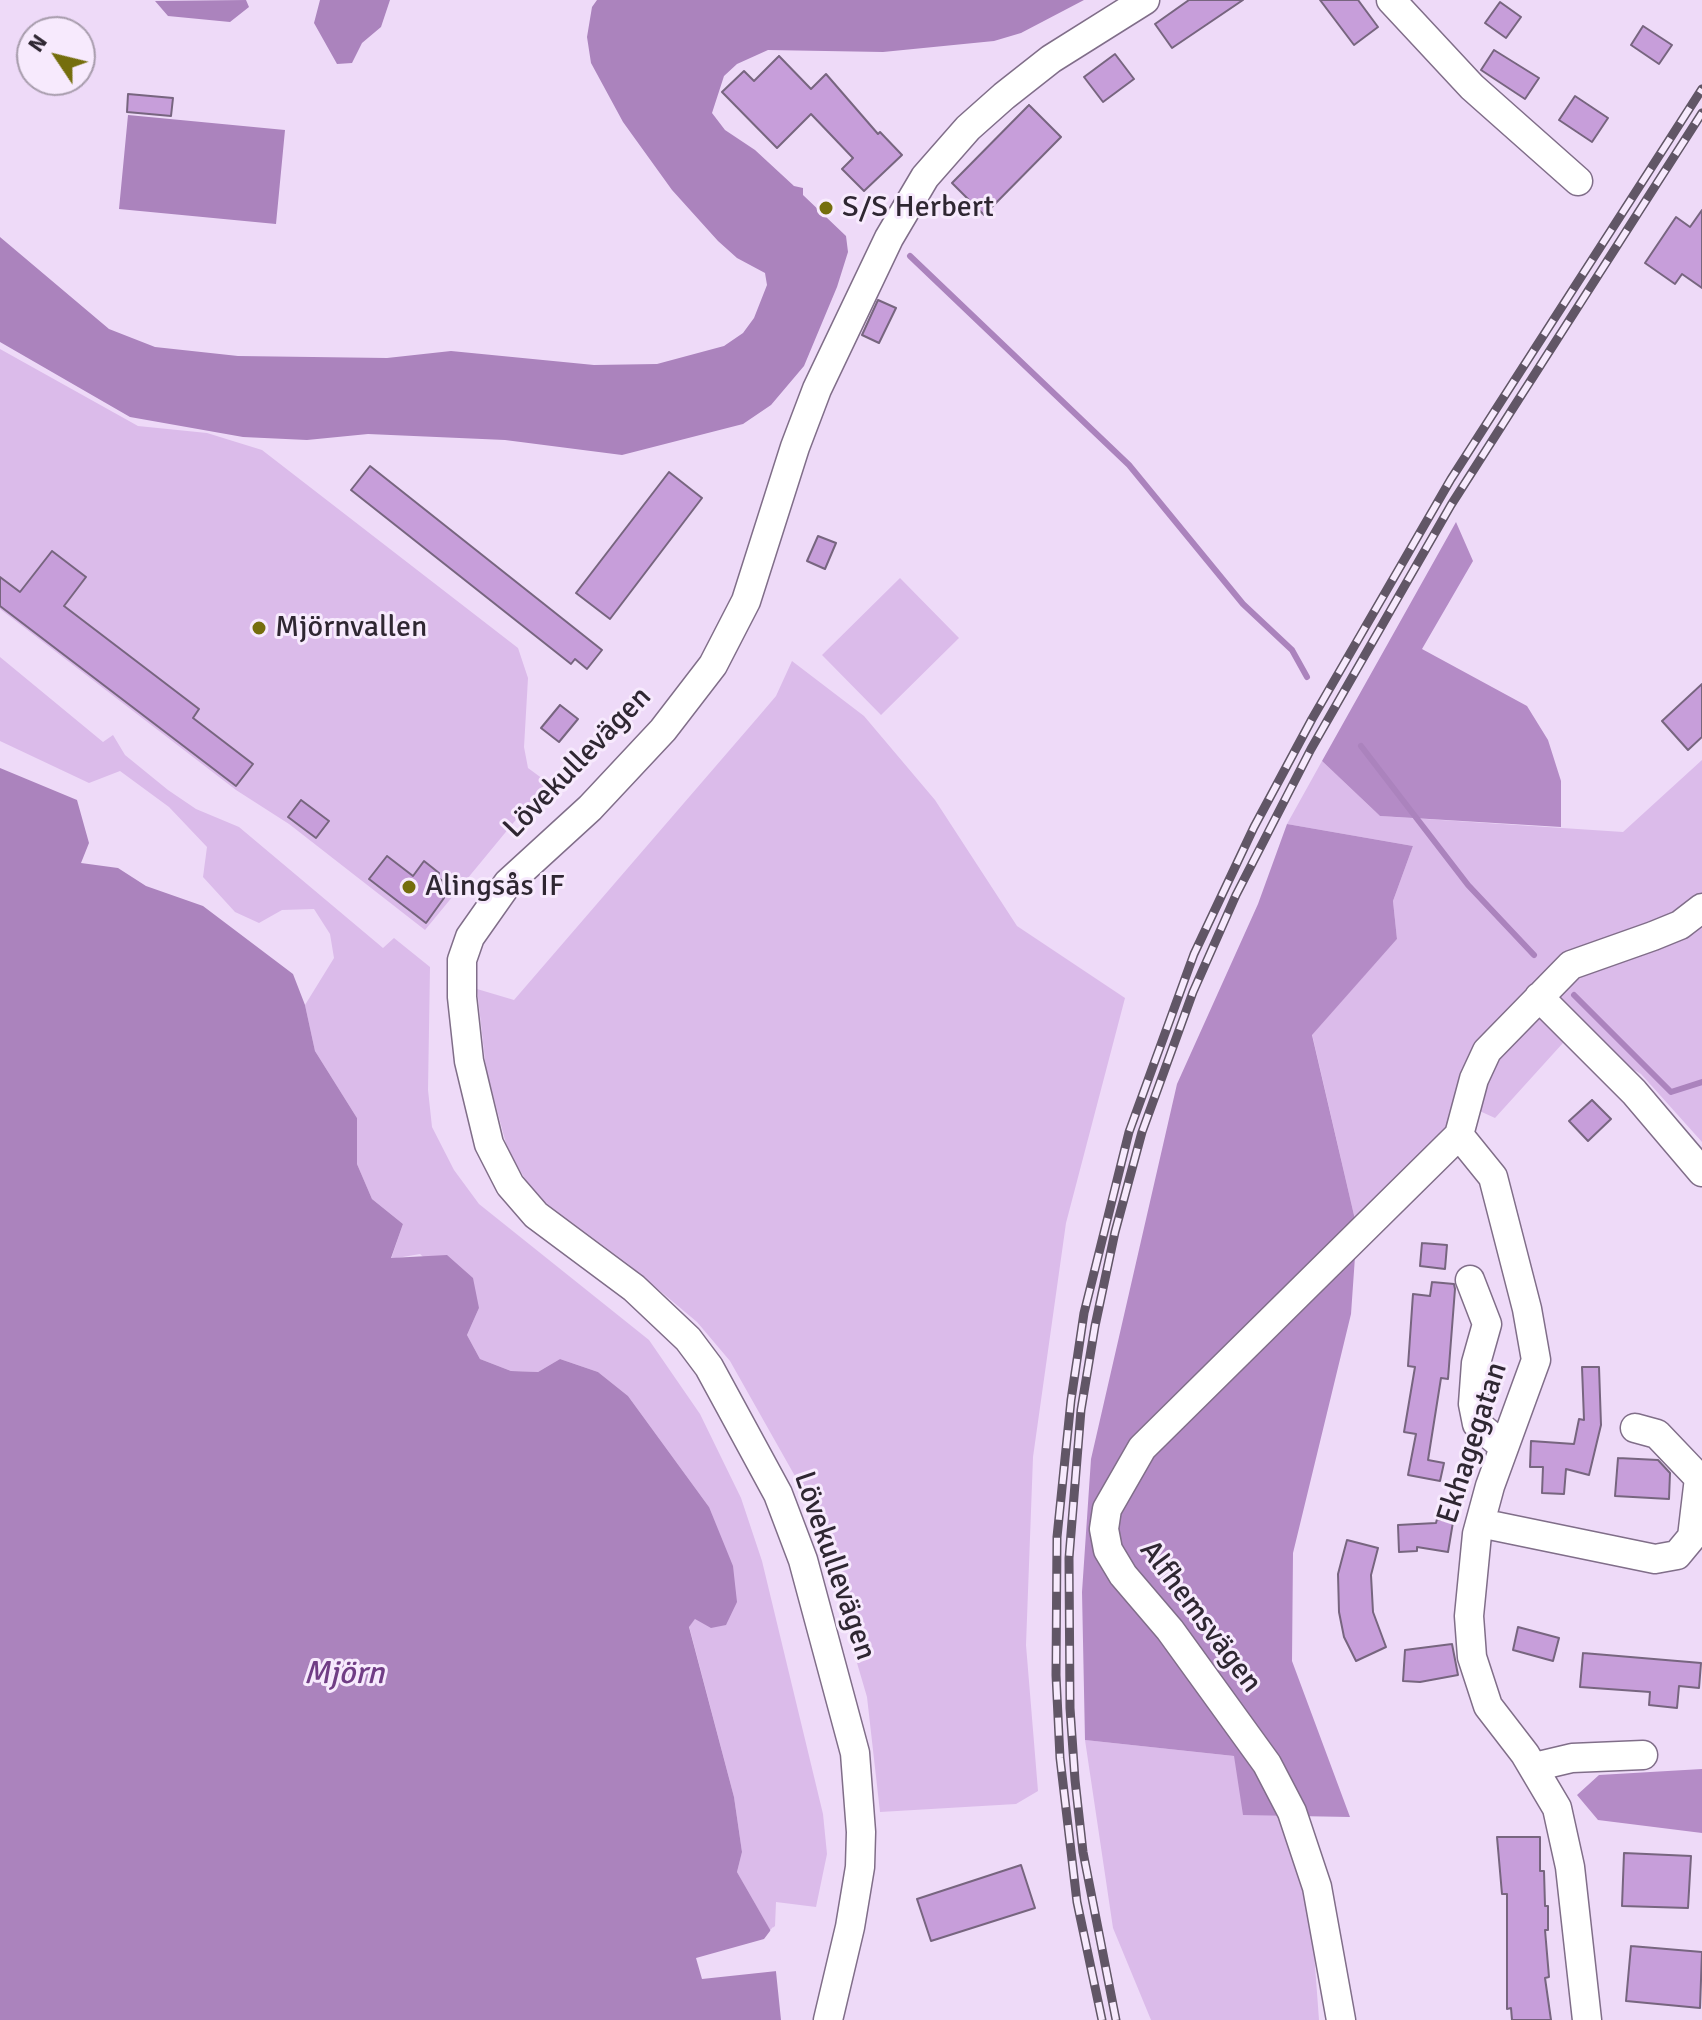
<!DOCTYPE html>
<meta charset="utf-8">
<style>
body{margin:0}
#map{position:relative;width:1702px;height:2020px;overflow:hidden;background:#eedaf8;font-family:Signika,sans-serif}
canvas{display:block}
.north{position:absolute;left:16px;top:16px;width:80px;height:80px;box-sizing:border-box;background:#f7eafd;border:2px solid #a79cac;border-radius:50%;rotate:305deg;font-size:22px;font-weight:700;line-height:32px;text-align:center;color:#2f2732}
.north::after{content:'';display:block;margin:auto;width:28px;height:36px;background:#756e0d;clip-path:polygon(50% 0,100% 100%,50% 72%,0 100%)}
</style>
<div id="map">
<canvas width="1702" height="2020"></canvas>
<div class="north">N</div>
</div>
<script>
const context = document.querySelector('canvas').getContext('2d');
context.lineJoin = 'round';
function paint(path, color) { context.fillStyle = color; context.fill(path, 'evenodd'); }
const toPath = rows => new Path2D(rows.map(r => 'M' + r).join(''));
function trace(path, color, width, dash) { context.strokeStyle = color; context.lineWidth = width; context.lineCap = dash ? 'butt' : 'round'; context.setLineDash(dash || []); context.stroke(path); }
function write(font, color, halo, rows, align = 'center') {
  context.font = font + ' Signika,sans-serif'; context.lineWidth = 6; context.setLineDash([]); context.textBaseline = 'middle'; context.strokeStyle = halo; context.fillStyle = color; for (const [text, x, y, turn = 0] of rows) {
    context.save(); context.translate(x, y); context.rotate((+turn || 0) * Math.PI / 180); context.textAlign = isNaN(turn) ? turn : align; if (halo) context.strokeText(text, 0, 0); context.fillText(text, 0, 0); context.restore();
  }
}
paint(toPath([
 [0,349,138,426,207,433,262,450,518,648,528,678,524,747,528,768,547,782,425,930,289,824,236,790,0,609],
 [900,578,959,638,881,715,822,655],
 [0,657,103,742,113,735,125,755,168,790,196,809,239,827,383,948,394,938,430,967,428,1090,432,1127,454,1170,479,1204,649,1340,700,1414,741,1498,762,1561,823,1814,827,1854,816,1907,776,1902,775,1926,770,1930,737,1872,742,1852,734,1797,689,1626,695,1619,709,1507,628,1396,598,1372,560,1359,538,1372,511,1371,480,1359,467,1335,479,1308,420,1254,391,1259,403,1224,372,1199,357,1164,357,1118,315,1051,305,1005,334,958,330,934,314,909,282,910,259,923,235,912,203,877,207,847,169,807,120,771,89,783,0,741],
 [792,661,864,716,935,800,1017,926,1125,998,1066,1223,1033,1457,1026,1645,1038,1791,1016,1804,880,1812,867,1697,828,1564,800,1485,730,1361,697,1322,628,1264,535,1195,508,1151,486,1069,477,989,514,1000,759,716,776,696],
 [1702,760,1702,1142,1641,1074,1572,1033,1495,1118,1473,1108,1357,1228,1312,1034,1397,939,1393,901,1413,846,1287,824,1322,761,1380,816,1623,832],
 [1085,1740,1234,1756,1304,1816,1319,2020,1151,2020,1113,1928]
]), '#dbbbea');
paint(toPath([
 [1456,522,1473,561,1422,649,1527,706,1548,740,1561,781,1561,827,1380,816,1322,761],
 [1287,824,1413,846,1393,901,1397,939,1312,1035,1357,1228,1351,1314,1293,1553,1292,1661,1350,1817,1243,1815,1234,1756,1085,1740,1082,1592,1091,1459,1177,1084,1258,904],
 [1702,1769,1702,1833,1598,1820,1577,1795,1599,1775]
]), '#b48bc6');
paint(toPath([
 [246,0,249,7,230,22,168,16,155,1],
 [320,0,390,0,381,27,362,43,352,63,337,64,314,23],
 [597,0,1084,0,1021,33,994,41,883,52,768,50,737,64,724,76,712,113,725,130,755,150,794,186,803,188,803,195,846,236,848,252,837,287,804,366,771,405,743,424,622,455,505,440,368,434,307,440,243,437,130,417,0,342,0,237,109,329,155,347,238,356,387,358,451,351,594,365,657,364,724,346,743,333,754,318,767,285,765,273,737,258,718,241,672,190,623,122,591,63,587,37,592,7],
 [128,115,285,130,276,224,119,209],
 [0,768,77,800,89,843,81,863,118,868,146,886,203,906,293,974,305,1005,315,1051,357,1118,357,1164,372,1199,403,1224,391,1258,447,1255,473,1278,479,1308,467,1335,480,1359,511,1371,538,1372,560,1359,598,1372,628,1396,709,1507,733,1566,737,1602,726,1625,711,1628,695,1619,689,1627,734,1797,742,1852,737,1872,772,1933,781,2020,0,2020]
]), '#ab83bd');
paint(toPath([
 [773,1927,777,1971,702,1979,696,1958,764,1939]
]), '#eedaf8');
trace(toPath([
 [910,256,1129,465,1243,604,1292,650,1307,677],
 [1361,746,1468,885,1534,955],
 [1574,995,1671,1092,1702,1082]
]), '#ab83bd', 6);
const building = toPath([
 [1189,0,1243,0,1172,48,1155,24,1189,0],
 [1320,0,1358,0,1378,27,1354,45,1320,0],
 [1500,2,1521,17,1506,38,1485,23,1500,2],
 [1643,26,1672,45,1659,64,1631,45,1643,26],
 [1494,50,1539,78,1525,99,1481,70,1494,50],
 [1115,54,1134,79,1103,102,1084,77,1115,54],
 [779,56,811,89,826,74,878,134,880,132,902,155,864,191,842,169,853,158,811,114,777,148,722,92,744,71,754,81,779,56],
 [128,94,173,98,171,116,127,112,128,94],
 [1575,96,1608,118,1592,142,1559,120,1575,96],
 [1029,105,1061,137,984,215,952,183,1029,105],
 [1702,210,1702,288,1682,274,1675,284,1645,263,1676,217,1690,227,1702,210],
 [878,300,896,308,879,343,862,335,878,300],
 [370,466,602,650,587,669,575,659,571,664,351,490,370,466],
 [669,472,702,498,610,619,576,593,669,472],
 [818,536,836,543,825,569,807,561,818,536],
 [52,551,86,577,64,606,199,709,193,718,253,764,236,786,0,606,0,577,20,592,52,551],
 [1702,684,1702,737,1688,750,1662,721,1702,684],
 [560,705,578,719,559,742,541,728,560,705],
 [301,800,329,821,316,838,288,817,301,800],
 [387,856,413,876,424,861,439,873,437,877,444,882,436,892,444,898,426,923,369,879,387,856],
 [1592,1100,1611,1119,1588,1141,1569,1121,1592,1100],
 [1422,1243,1447,1245,1445,1269,1420,1266,1422,1243],
 [1432,1282,1454,1284,1455,1289,1448,1379,1441,1378,1428,1460,1444,1463,1440,1481,1408,1475,1416,1434,1404,1432,1415,1367,1408,1366,1413,1294,1430,1296,1432,1282],
 [1582,1367,1599,1367,1601,1425,1589,1475,1566,1469,1564,1494,1542,1493,1543,1467,1530,1467,1531,1441,1574,1444,1579,1419,1584,1420,1582,1367],
 [1618,1458,1658,1460,1670,1473,1669,1499,1615,1496,1618,1458],
 [1437,1519,1453,1522,1448,1552,1417,1547,1417,1551,1399,1552,1398,1525,1436,1523,1437,1519],
 [1347,1540,1378,1548,1371,1575,1373,1612,1386,1647,1356,1661,1344,1637,1339,1612,1338,1574,1347,1540],
 [1518,1627,1559,1638,1553,1661,1513,1650,1518,1627],
 [1452,1644,1458,1675,1420,1682,1403,1681,1405,1650,1452,1644],
 [1583,1653,1701,1663,1699,1688,1679,1686,1677,1708,1649,1705,1650,1692,1580,1687,1583,1653],
 [1497,1837,1540,1837,1540,1871,1544,1871,1545,1906,1548,1906,1548,1930,1545,1930,1549,1977,1545,1978,1551,2020,1512,2020,1511,2008,1507,2009,1507,1894,1502,1894,1497,1837],
 [1624,1853,1691,1856,1688,1908,1622,1906,1624,1853],
 [1021,1865,1035,1908,931,1941,917,1899,1021,1865],
 [1631,1946,1702,1952,1700,2008,1626,2001,1631,1946]
]);
paint(building, '#c79eda');
trace(building, '#77657f', 2);
const minor = toPath([
 [1391,0,1472,87,1578,181],
 [1539,997,1634,1092,1702,1172],
 [1470,1280,1487,1324,1476,1363,1473,1404,1477,1424,1504,1447],
 [1480,1523,1655,1559,1677,1555,1692,1537,1699,1478,1657,1434,1635,1428],
 [1534,1767,1572,1758,1643,1755],
 [828,2020,850,1927,860,1867,861,1832,855,1753,803,1560,778,1494,709,1367,688,1339,634,1288,536,1215,510,1185,489,1144,469,1061,462,997,462,960,470,937,508,883,590,808,663,730,713,665,746,601,795,447,817,389,889,238,925,177,968,128,1004,96,1051,59,1145,0],
 [1341,2020,1317,1887,1292,1812,1267,1764,1170,1630,1123,1575,1108,1550,1104,1529,1107,1509,1142,1448,1459,1135],
 [1587,2020,1570,1867,1557,1808,1525,1754,1488,1706,1472,1657,1469,1616,1477,1534,1490,1486,1536,1360,1527,1309,1493,1177,1459,1135,1474,1079,1487,1051,1571,965,1653,936,1680,925,1702,908]
]);
trace(minor, '#806e89', 31);
trace(minor, '#fff', 28);
const rail = toPath([
 [1102,2020,1077,1902,1060,1758,1056,1675,1057,1537,1071,1400,1084,1313,1129,1132,1194,954,1254,827,1312,719,1451,479,1702,89],
 [1116,2020,1083,1852,1075,1780,1070,1708,1069,1558,1081,1410,1095,1326,1115,1232,1142,1132,1193,992,1236,895,1311,749,1451,505,1702,113]
]);
trace(rail, '#615666', 9);
trace(rail, '#f7eafd', 6, [18]);
for (const [x, y, r, color] of [
 [826,208,8,"#756e0d"],
 [259,628,8,"#756e0d"],
 [409,887,8,"#756e0d"]
]) { const dot = new Path2D(); dot.arc(x, y, r, 0, 2 * Math.PI); context.fillStyle = color; context.fill(dot); trace(dot, '#f7eafd', 3); }
write('30px', '#2f2732', '#f7eafd', [
 ["S/S Herbert",842,208],
 ["Mjörnvallen",275,628],
 ["Alingsås IF",425,887]
], 'left');
write('30px', '#2f2732', '#f7eafd', [
 ["Lövekullevägen",578,763,-46],
 ["Ekhagegatan",1473,1443,-72],
 ["Lövekullevägen",834,1566,71],
 ["Alfhemsvägen",1200,1617,53]
]);
write('italic 32px', '#703d85', '#f7eafd', [
 ["Mjörn",344,1675]
]);
</script>
